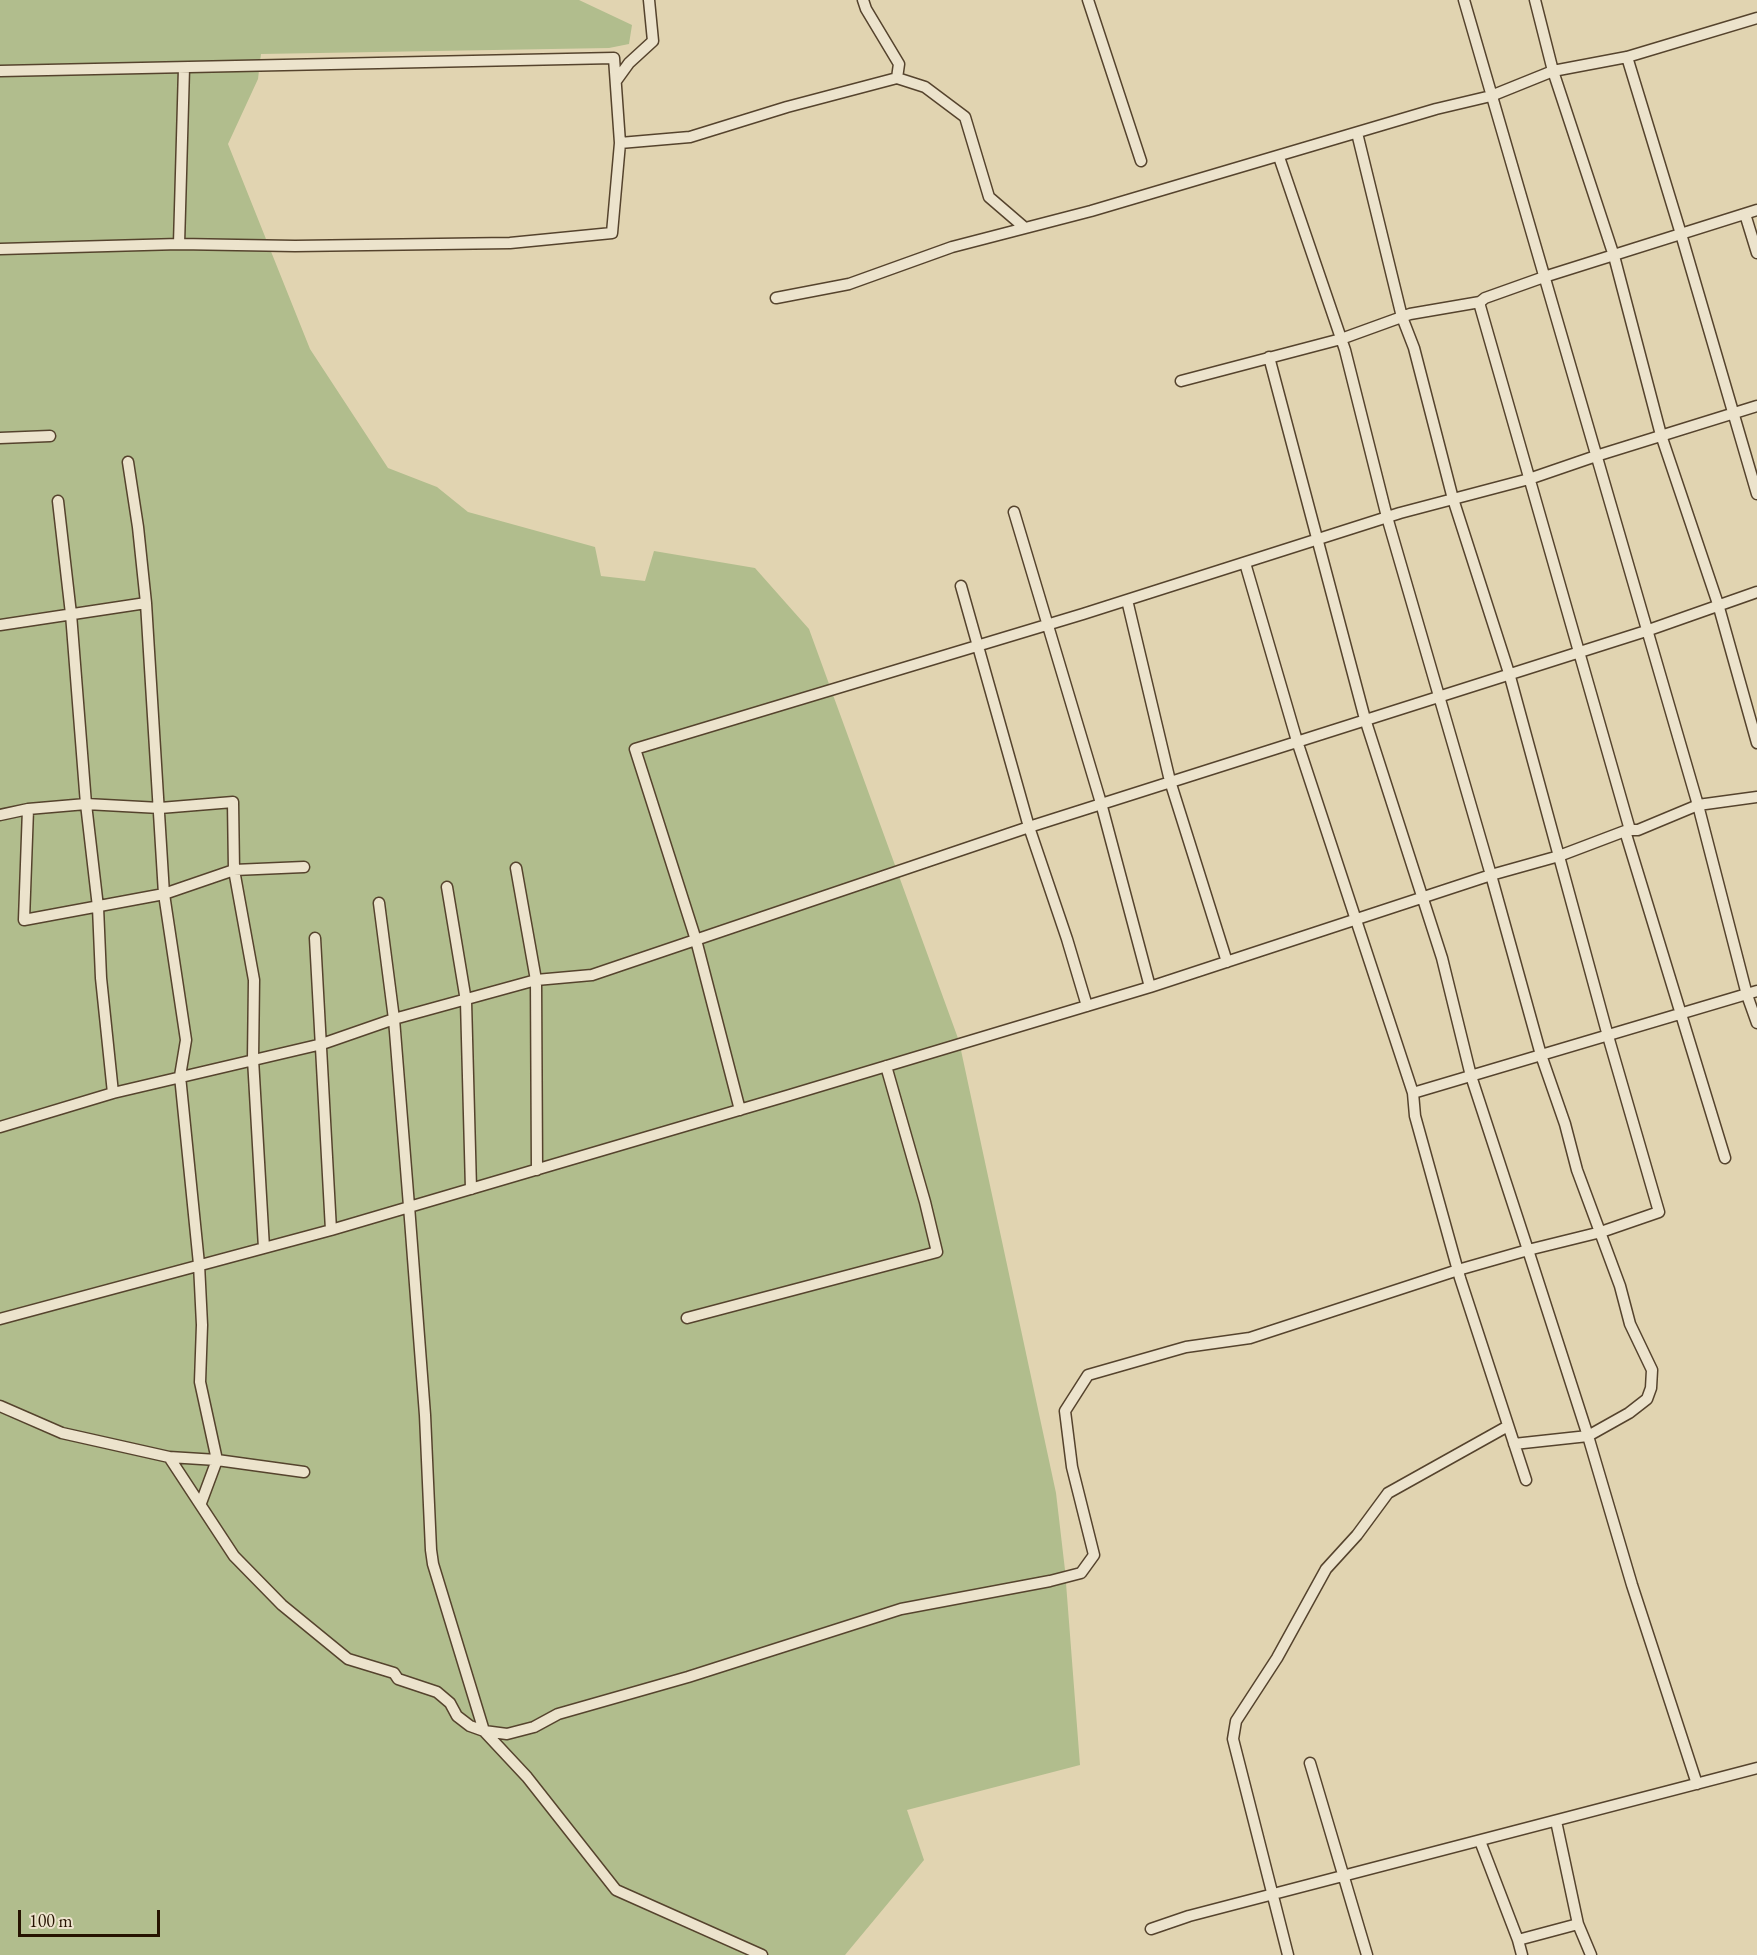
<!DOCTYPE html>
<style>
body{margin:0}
#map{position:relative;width:1757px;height:1955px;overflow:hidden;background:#e1d4b1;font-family:"EB Garamond",serif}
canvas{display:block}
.scale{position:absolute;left:18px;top:1910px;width:142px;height:27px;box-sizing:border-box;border:3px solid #261301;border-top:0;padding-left:8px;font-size:18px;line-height:21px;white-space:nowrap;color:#261301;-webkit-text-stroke:4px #ece3cc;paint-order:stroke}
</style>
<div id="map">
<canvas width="1757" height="1955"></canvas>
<div class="scale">100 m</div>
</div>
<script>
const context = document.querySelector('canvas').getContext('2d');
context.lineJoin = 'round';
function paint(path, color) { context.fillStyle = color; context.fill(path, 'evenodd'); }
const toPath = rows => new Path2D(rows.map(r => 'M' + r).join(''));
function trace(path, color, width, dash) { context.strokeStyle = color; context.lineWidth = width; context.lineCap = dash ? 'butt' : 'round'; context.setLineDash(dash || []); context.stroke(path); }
paint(toPath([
 [0,0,579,0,632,25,629,44,609,48,261,54,258,79,228,144,310,349,388,468,437,487,468,512,595,547,601,576,645,581,654,551,755,568,809,629,959,1041,1056,1493,1065,1570,1080,1765,907,1810,924,1860,845,1955,0,1955]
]), '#b1bd8d');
const minor = toPath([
 [863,0,866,9,899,64,897,78,925,87,965,117,989,197,1025,228],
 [1088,0,1141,161],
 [1464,0,1698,805,1747,995,1757,1023],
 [1535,0,1553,71,1614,256,1661,435,1718,604,1757,743],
 [1627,57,1681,234,1757,494],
 [184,68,179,244,295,246,510,243,612,233,620,143],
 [0,71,614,58,620,143,690,137,787,107,897,78],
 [616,81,629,63,653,41,649,0],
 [1757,210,1544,277,1485,298,1480,302,1480,306,1630,830,1638,830,1698,805,1757,797],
 [1745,214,1757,253],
 [0,249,179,244],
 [776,298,849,284,952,247,1091,211,1436,109,1491,96,1553,71,1627,57,1757,18],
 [1269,357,1365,719,1442,958,1471,1076,1528,1250,1601,1232,1659,1212,1608,1036,1509,673,1453,499,1414,348,1402,317,1357,133],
 [1181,381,1341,339,1410,314,1480,302],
 [0,438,50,436],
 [128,462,138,527,146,603,164,894,186,1040,180,1076,199,1264,202,1325,200,1382,217,1460,201,1503],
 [58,501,71,614,86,804,98,907,101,978,113,1093],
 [1014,512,1101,803,1150,987],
 [1245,563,1297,741,1413,1093],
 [961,586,1029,827,1067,939,1087,1006],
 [1127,600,1170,781,1227,962],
 [0,625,146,603],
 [28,809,24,920,164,894,234,870,304,867],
 [0,815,28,809,86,804,160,808,233,802,234,870,254,980,253,1059,264,1248],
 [1630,830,1625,831,1725,1158],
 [516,868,536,980,537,1170],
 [447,887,466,1001,471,1189],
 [379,903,394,1019,409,1206,425,1415,431,1550,433,1564,484,1731,507,1734,534,1727,558,1714,688,1677,901,1609,1050,1581,1081,1573,1094,1555,1072,1467,1065,1411,1088,1375,1186,1347,1250,1338,1458,1270,1528,1250,1588,1436,1632,1585,1697,1784],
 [315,938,331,1230],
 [740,1110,696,940,635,749,1083,614,1400,513,1529,479,1596,456,1757,406],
 [0,1127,113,1093,322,1044,394,1019,536,980,592,975,1029,827,1646,631,1757,592],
 [687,1318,937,1252,925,1202,886,1066],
 [0,1319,331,1230,790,1095,1150,987,1491,875,1387,517,1345,350,1279,157],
 [0,1406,62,1433,169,1457,234,1556,282,1605,348,1659,394,1673,398,1679,437,1692,450,1703,457,1716,470,1726,484,1731,527,1777,616,1890,762,1955],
 [1514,1444,1588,1436,1629,1413,1647,1399,1651,1388,1652,1370,1630,1324,1620,1286,1577,1170,1565,1124,1541,1055,1491,875,1559,856,1625,831],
 [169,1457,217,1460,304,1472],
 [1526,1480,1460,1278,1415,1116,1413,1093,1757,991],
 [1310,1763,1367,1955],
 [1556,1821,1578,1924],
 [1480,1841,1518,1940],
 [1151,1929,1189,1916,1757,1768],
 [1288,1955,1233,1739,1236,1721,1277,1658,1326,1569,1357,1535,1388,1493,1508,1426],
 [1522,1955,1518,1940,1578,1924,1591,1955]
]);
trace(minor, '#55432d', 13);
trace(minor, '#ece3cc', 10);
</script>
